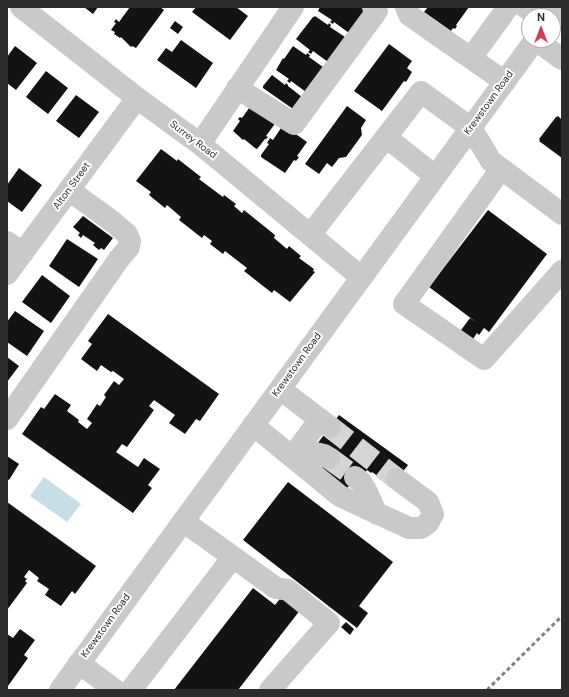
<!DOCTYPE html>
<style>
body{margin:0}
#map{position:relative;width:569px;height:697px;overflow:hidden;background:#fff;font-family:"DM Sans",sans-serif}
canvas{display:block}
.frame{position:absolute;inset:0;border:8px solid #2c2c2c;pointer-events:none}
.north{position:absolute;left:521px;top:8px;width:40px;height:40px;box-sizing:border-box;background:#fff;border:1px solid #ababab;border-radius:50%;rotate:0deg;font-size:11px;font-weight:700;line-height:16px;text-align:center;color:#2c2c2c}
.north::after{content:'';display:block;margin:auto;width:14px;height:18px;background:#d53c57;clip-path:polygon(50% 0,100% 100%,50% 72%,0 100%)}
</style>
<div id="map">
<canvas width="569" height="697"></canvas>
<div class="frame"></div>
<div class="north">N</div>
</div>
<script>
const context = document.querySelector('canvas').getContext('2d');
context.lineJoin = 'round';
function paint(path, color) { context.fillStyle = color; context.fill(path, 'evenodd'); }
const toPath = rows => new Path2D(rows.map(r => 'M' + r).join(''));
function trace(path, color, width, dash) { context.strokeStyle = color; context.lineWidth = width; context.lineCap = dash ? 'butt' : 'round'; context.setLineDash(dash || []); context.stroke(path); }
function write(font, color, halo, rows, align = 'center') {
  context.font = font + ' "DM Sans",sans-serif'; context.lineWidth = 4; context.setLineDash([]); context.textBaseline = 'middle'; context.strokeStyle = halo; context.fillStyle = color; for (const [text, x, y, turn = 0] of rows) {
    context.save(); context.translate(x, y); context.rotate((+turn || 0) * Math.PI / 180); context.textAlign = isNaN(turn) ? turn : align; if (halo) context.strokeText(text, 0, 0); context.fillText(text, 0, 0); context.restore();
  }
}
paint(toPath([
 [44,477,81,504,67,522,30,496]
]), '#c8dee7');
paint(toPath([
 [84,7,98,7,93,14],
 [130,7,160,7,164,10,136,48,132,46,131,47,121,37,120,38,114,34,115,32,111,30,116,23,114,22,116,19,119,22],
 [196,7,236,7,248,16,230,40,192,12],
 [320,7,367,7,349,33,334,22,333,24,330,22,332,20,318,11],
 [428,7,469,7,456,25,457,26,455,29,453,28,451,31,424,12],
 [315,16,328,25,329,23,331,25,330,27,345,37,328,62,313,51,311,54,308,52,310,50,296,39,313,17,314,17],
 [175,21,183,27,178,34,170,28],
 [181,40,213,63,196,88,157,60,166,48,172,52],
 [389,44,412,61,407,68,412,72,406,82,404,81,382,111,354,91],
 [15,46,37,63,16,90,7,83,7,57],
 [293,46,306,55,307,53,310,55,309,57,323,67,306,92,291,81,290,83,287,81,289,79,276,70,283,58,284,59],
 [46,71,68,88,48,114,26,97],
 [272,75,285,85,286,83,288,85,288,86,302,97,293,109,263,88,263,86],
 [76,95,99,112,79,138,56,121],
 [252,104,277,121,266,136,268,137,266,139,265,139,257,149,255,148,244,139,243,140,233,131,240,121,238,119,240,117,242,118],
 [347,106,366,120,361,128,362,135,346,157,339,158,332,167,327,163,319,174,305,164],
 [558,116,562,120,562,158,539,141,540,140,539,139,556,117],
 [283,125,307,142,297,156,299,157,296,161,294,160,285,173,261,157,261,155,269,144,267,143,270,138,273,140],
 [161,149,177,161,178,159,201,177,199,179,223,197,224,195,236,204,234,206,242,213,244,210,275,235,274,238,287,249,289,246,301,256,299,258,314,269,313,271,315,272,290,302,274,290,272,293,244,271,247,268,225,251,223,254,210,244,212,241,204,235,202,238,179,220,181,217,167,205,165,208,149,195,151,192,136,181],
 [19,168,42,185,22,212,7,201,7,185],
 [488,210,547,254,489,332,484,328,479,335,477,333,473,339,461,330,470,318,476,322,429,287],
 [83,216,113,238,104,250,101,248,99,250,93,245,95,243,83,235,81,238,78,235,80,233,73,227],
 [67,239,98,259,79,287,49,266],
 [42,275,70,296,51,323,22,302],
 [15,311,44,331,27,356,7,342,7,322],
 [108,314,219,394,200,421,196,419,185,434,169,423,175,415,154,400,149,406,154,410,127,447,122,444,116,452,138,467,144,458,160,469,148,485,152,488,133,513,22,434,41,407,44,409,55,394,71,405,67,411,79,420,78,422,87,429,92,423,87,419,97,404,100,406,106,397,104,395,114,381,119,385,124,379,113,371,111,372,101,365,97,371,81,359,92,344,88,341],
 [7,357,19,366,7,382],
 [339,415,408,465,392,486,372,472,371,473,367,470,362,477,358,474,346,490,320,470,331,454,317,444],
 [7,456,19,464,9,480,7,479],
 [288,482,393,562,359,606,368,613,357,628,243,540],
 [7,502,96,566,75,594,72,591,61,606,45,595,49,589,37,581,39,578,29,570,24,577,27,579,25,581,27,583,7,610],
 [253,588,275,605,283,595,301,609,238,690,174,690],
 [346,622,354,629,350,635,341,627],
 [20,629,35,640,24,655,28,658,8,686,7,634,13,638]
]), '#131313');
trace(toPath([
 [330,427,397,479],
 [329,458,355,477]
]), '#d5d5d5', 22, [22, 11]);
trace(toPath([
 [21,7,137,98,200,144,361,277],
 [406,7,409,15,505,82],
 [525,7,538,16],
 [553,16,560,7],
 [536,40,562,59],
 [471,58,508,7],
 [237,88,294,124,377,11,373,7],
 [386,137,435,176],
 [200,144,293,7],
 [501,169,404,304,484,359,562,271],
 [310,235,421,92,471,128,491,161,562,214],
 [7,242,23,253],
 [7,274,137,98],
 [280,389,330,427],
 [7,419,119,259,129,247,130,241,127,234,113,222,69,190],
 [253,425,340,496,409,528,421,528,428,523,433,514,428,502,397,479],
 [301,445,311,452,324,455,329,458],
 [292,457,320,419],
 [355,477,361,482,366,490,377,514],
 [183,521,276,588,288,590,329,623,270,690],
 [79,663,115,690],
 [60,690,535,40],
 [131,690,233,557]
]), '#c9c9c9', 22);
trace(toPath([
 [487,690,562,616]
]), '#818181', 3, [4, 3]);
write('10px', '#2c2c2c', '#fff', [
 ["Krewstown Road",489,103,-54],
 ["Surrey Road",193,140,37],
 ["Alton Street",72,186,-54],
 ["Krewstown Road",297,365,-54],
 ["Krewstown Road",106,626,-54]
]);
</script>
